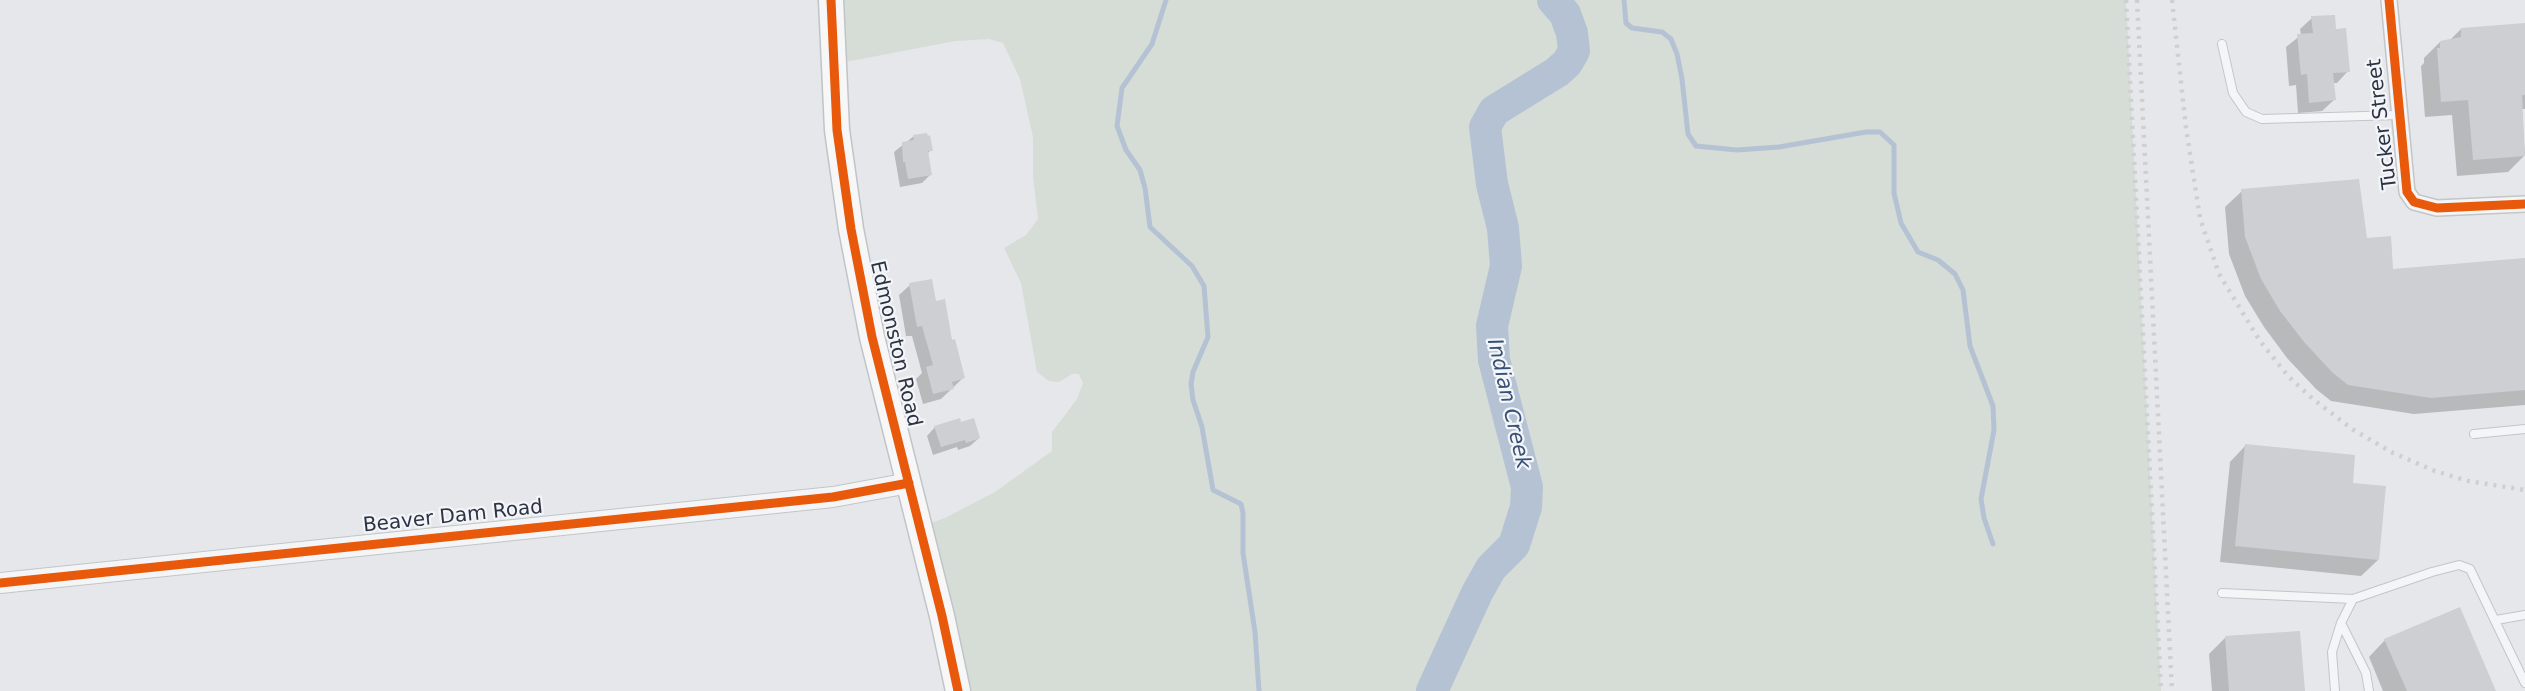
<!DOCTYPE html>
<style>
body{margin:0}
canvas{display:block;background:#e5e7ea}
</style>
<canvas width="2525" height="691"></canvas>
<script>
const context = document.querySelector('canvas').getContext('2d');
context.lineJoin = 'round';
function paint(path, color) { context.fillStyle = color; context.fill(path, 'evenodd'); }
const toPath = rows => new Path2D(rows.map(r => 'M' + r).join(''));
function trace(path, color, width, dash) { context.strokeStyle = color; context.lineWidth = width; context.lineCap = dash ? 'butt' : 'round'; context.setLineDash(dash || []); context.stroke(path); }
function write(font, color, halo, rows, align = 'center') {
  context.font = font + ' "DejaVu Sans",sans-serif'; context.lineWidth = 4.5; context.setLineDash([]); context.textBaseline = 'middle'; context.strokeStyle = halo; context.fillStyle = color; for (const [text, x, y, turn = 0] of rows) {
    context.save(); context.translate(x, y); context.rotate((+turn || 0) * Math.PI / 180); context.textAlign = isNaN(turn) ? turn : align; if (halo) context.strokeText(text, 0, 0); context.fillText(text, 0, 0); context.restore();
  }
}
paint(toPath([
 [831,0,2126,0,2161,691,958,691,920,527,945,518,995,492,1052,451,1052,432,1077,399,1083,383,1079,374,1072,374,1059,382,1049,381,1037,372,1021,283,1004,248,1026,235,1038,219,1033,176,1033,137,1020,79,1003,43,989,39,955,41,835,64]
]), '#d5ddd6');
paint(toPath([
 [2312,18,2335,31,2348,71,2337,83,2333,83,2334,100,2322,111,2298,113,2296,85,2289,86,2286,47,2301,35,2300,29],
 [2525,24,2525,109,2521,109,2525,155,2508,172,2457,176,2452,115,2425,117,2421,66,2424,63,2424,58,2440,42,2450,40,2461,29],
 [914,136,931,150,927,154,930,175,922,183,900,187,894,152],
 [2242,191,2366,240,2392,270,2525,260,2525,405,2414,414,2331,401,2316,389,2287,358,2264,327,2245,296,2229,254,2225,207],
 [910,285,935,302,963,378,941,399,923,404,916,379,922,373,912,336,906,336,899,295],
 [960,423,979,438,970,446,958,450,957,447,933,455,927,436,935,427],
 [2246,445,2351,484,2378,560,2361,576,2220,562,2230,462],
 [2225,638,2303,691,2212,691,2209,654],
 [2385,640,2495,691,2383,691,2369,657]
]), '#0003');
trace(toPath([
 [1166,0,1152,44,1122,88,1117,126,1126,150,1140,170,1145,188,1150,227,1192,266,1204,286,1208,337,1193,372,1191,384,1193,400,1202,427,1213,490,1241,504,1243,513,1243,553,1255,632,1259,691],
 [1624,0,1626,23,1632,28,1662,32,1671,39,1677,54,1682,79,1688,134,1696,146,1737,150,1779,147,1866,132,1880,132,1894,145,1894,193,1901,223,1918,252,1938,260,1955,274,1963,290,1970,346,1993,406,1994,430,1981,499,1984,518,1993,544]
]), '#b5c2d3', 5);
trace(toPath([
 [1432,691,1477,593,1491,568,1514,545,1526,507,1527,487,1494,360,1492,326,1506,266,1503,228,1492,184,1485,127,1494,111,1557,72,1567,63,1574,51,1572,33,1565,14,1553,0]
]), '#b5c2d3', 32);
paint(toPath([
 [2335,15,2336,29,2346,28,2350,72,2333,73,2336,100,2309,103,2307,74,2301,75,2297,34,2313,33,2311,16],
 [2525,23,2525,95,2522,95,2525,156,2473,160,2468,100,2441,102,2437,48,2440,48,2440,41,2461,37,2461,28],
 [927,133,928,136,930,135,933,151,928,151,932,175,908,179,905,162,903,162,902,142,914,140,913,135],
 [2359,179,2367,238,2391,236,2393,269,2525,258,2525,390,2431,398,2348,385,2333,373,2304,342,2280,311,2261,279,2245,237,2241,189],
 [932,279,936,301,945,299,952,340,955,339,965,378,952,382,954,389,933,394,926,367,933,365,922,326,917,327,909,283],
 [960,418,961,422,974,418,980,438,966,443,965,440,941,447,934,426],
 [2245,444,2355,455,2353,483,2386,486,2379,560,2235,546],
 [2460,607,2496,691,2407,691,2384,639],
 [2300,631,2305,691,2229,691,2225,636]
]), '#cdcfd2');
const service = toPath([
 [2222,44,2233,93,2246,112,2262,119,2398,115],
 [2474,434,2525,429],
 [2222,593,2353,599],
 [2496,620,2525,615],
 [2341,623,2366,673,2369,691],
 [2335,691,2332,652,2341,623,2353,599,2432,572,2459,565,2470,569,2525,683]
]);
const minor = toPath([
 [2389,0,2407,192,2414,202,2437,208,2525,204]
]);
const tertiary = toPath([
 [0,583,833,497,909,483]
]);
const primary = toPath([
 [831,0,837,130,851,229,872,337,942,616,958,691]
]);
trace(service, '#c3c5c8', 10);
trace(minor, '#c3c5c8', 18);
trace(tertiary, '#c3c5c8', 22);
trace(primary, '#c1c4c7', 27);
trace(service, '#f4f5f6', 8);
trace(minor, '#f4f5f6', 15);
trace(tertiary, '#f4f5f6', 20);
trace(primary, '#f7f7f8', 24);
trace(toPath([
 [2126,0,2161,691],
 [2137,0,2172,691],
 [2172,0,2186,128,2200,218,2219,274,2260,341,2288,376,2313,399,2352,429,2393,453,2435,471,2468,481,2525,490]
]), '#cecfd1', 4.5, [3, 6]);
trace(toPath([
 [831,0,837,130,851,229,872,337,942,616,958,691],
 [2389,0,2407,192,2414,202,2437,208,2525,204],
 [0,583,833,497,909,483]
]), '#e8590c', 9);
write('20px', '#2c3343', '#f3f5f8', [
 ["Tucker Street",2383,124,-97],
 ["Edmonston Road",895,344,77],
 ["Beaver Dam Road",453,517,-6]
]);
write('italic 21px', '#375076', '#f3f5f8', [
 ["Indian Creek",1508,404,77]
]);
</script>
